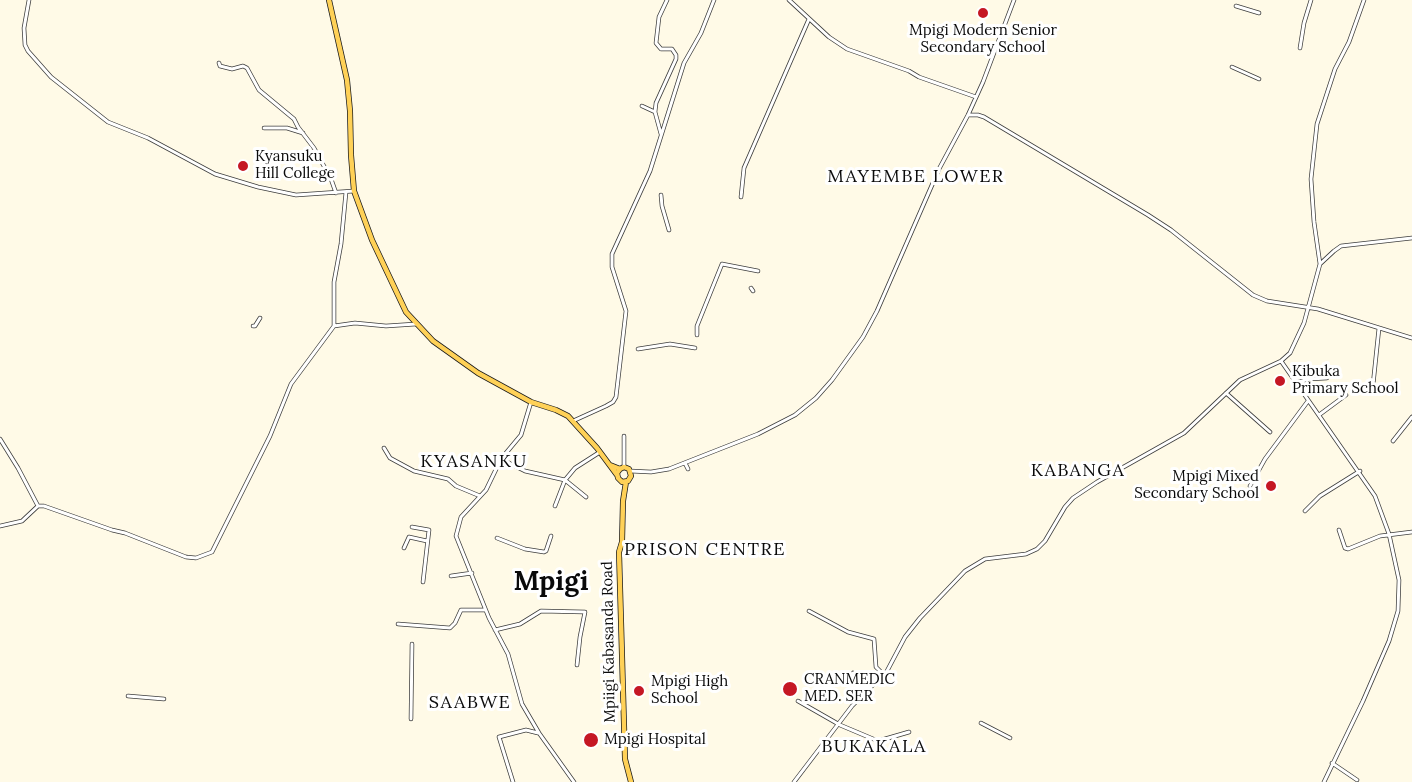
<!DOCTYPE html>
<style>
body{margin:0}
canvas{display:block;background:#fffae7}
</style>
<canvas width="1412" height="782"></canvas>
<script>
const context = document.querySelector('canvas').getContext('2d');
context.lineJoin = 'round';
const toPath = rows => new Path2D(rows.map(r => 'M' + r).join(''));
function trace(path, color, width, dash) { context.strokeStyle = color; context.lineWidth = width; context.lineCap = dash ? 'butt' : 'round'; context.setLineDash(dash || []); context.stroke(path); }
function write(font, color, halo, rows, align = 'center') {
  context.font = font + ' Lora,serif'; context.lineWidth = 6; context.setLineDash([]); context.textBaseline = 'middle'; context.strokeStyle = halo; context.fillStyle = color; for (const [text, x, y, turn = 0] of rows) {
    context.save(); context.translate(x, y); context.rotate((+turn || 0) * Math.PI / 180); context.textAlign = isNaN(turn) ? turn : align; if (halo) context.strokeText(text, 0, 0); context.fillText(text, 0, 0); context.restore();
  }
}
const minor = toPath([
 [29,0,24,28,25,45,28,51,51,77,108,122,148,138,215,174,258,187,296,195,354,191],
 [789,0,829,37,847,49,909,71,919,77,976,97],
 [1236,6,1259,13],
 [1300,48,1304,23,1311,0],
 [219,63,220,66,232,69,243,66,247,68,259,90,294,119,298,127,314,148,331,179,336,193],
 [1232,67,1259,79],
 [642,106,655,112,661,134],
 [655,112,656,103,676,59,676,55,672,49,661,49,656,43,659,17,667,0],
 [968,115,978,115,984,117,1148,215,1171,230,1253,295,1267,301,1318,309,1412,338],
 [264,128,287,128,303,133],
 [661,195,662,206,669,230],
 [741,197,744,168,809,19],
 [1320,264,1334,251,1341,246,1412,238],
 [751,288,753,291],
 [253,326,255,326,260,318],
 [334,326,334,282,341,244,346,192],
 [697,335,697,326,722,264,758,271],
 [638,349,670,344,695,348],
 [1281,361,1375,496,1389,534,1399,580,1398,611,1389,641,1363,701,1324,782],
 [1295,383,1309,379,1327,378],
 [1373,385,1379,328],
 [1226,393,1270,432],
 [531,402,521,435,501,459,486,490,461,517,456,536,489,618,508,654,522,704,539,733,574,782],
 [1319,415,1346,395],
 [573,421,606,406,613,402,616,397,626,311,612,267,612,254,650,171,684,63,701,33,714,0],
 [0,439,18,468,38,506],
 [1393,441,1412,417],
 [384,448,390,458,414,471,448,479,456,486,480,496],
 [501,459,525,471,565,480,586,497],
 [685,463,688,469],
 [624,467,624,436],
 [630,471,651,472,669,469,758,434,795,415,816,398,832,380,863,337,877,311,939,169,968,115,983,82,1014,0],
 [1250,486,1265,459,1308,401],
 [555,506,565,480,575,468,600,452],
 [1305,511,1320,496,1360,471],
 [0,526,22,521,38,506,44,506,112,530,125,533,186,557,196,558,212,552,270,436,291,384,334,326,355,323,386,326,416,324],
 [412,527,429,530,423,582],
 [1339,530,1345,548,1348,549,1380,536,1412,532],
 [497,538,525,549,544,552,546,551,551,536],
 [404,548,409,537,427,541],
 [451,576,472,573],
 [809,611,848,632,874,639,876,667,883,674],
 [398,624,450,628,455,623,461,610,485,610],
 [495,630,520,624,541,611,585,612,580,637,577,665],
 [853,673,870,687],
 [128,696,164,699],
 [798,701,840,725,878,741,909,732],
 [411,719,412,644],
 [981,723,1010,738],
 [1332,763,1357,780],
 [513,782,499,737,526,730,538,733],
 [794,782,852,706,887,671,905,637,920,618,965,571,985,559,1026,554,1037,549,1045,541,1065,507,1073,498,1097,482,1184,433,1240,380,1281,361,1290,353,1304,323,1320,264,1314,222,1311,179,1317,124,1335,69,1349,42,1364,0]
]);
const major = toPath([
 [329,0,347,80,350,111,351,155,354,191,372,240,406,312,433,341,478,373,531,402,556,410,568,416,597,448,617,475],
 [610,465,620,469,624,467,629,469,631,476,628,481,622,482,618,478,617,473,620,469],
 [626,482,623,501,622,542,619,552,625,759,631,782]
]);
trace(minor, '#3d3d3d', 4.5);
trace(major, '#1b1b1b', 6);
trace(minor, '#fff', 3);
trace(major, '#ffd157', 4.5);
for (const [x, y, r, color] of [
 [983,13,6,"#c51724"],
 [243,166,6,"#c51724"],
 [1280,381,6,"#c51724"],
 [1271,486,6,"#c51724"],
 [790,689,8,"#c51724"],
 [639,691,6,"#c51724"],
 [591,740,8,"#c51724"]
]) { const dot = new Path2D(); dot.arc(x, y, r, 0, 2 * Math.PI); context.fillStyle = color; context.fill(dot); trace(dot, '#fff', 2); }
write('15px', '#0a0a0a', '#fff', [
 ["Mpigi Modern Senior",983,31,"center"],
 ["Secondary School",983,48,"center"],
 ["Kyansuku",255,157],
 ["Hill College",255,174],
 ["Kibuka",1292,372],
 ["Primary School",1292,389],
 ["Mpigi Mixed",1259,477,"right"],
 ["Secondary School",1259,494,"right"],
 ["CRANMEDIC",804,680],
 ["MED. SER",804,697],
 ["Mpigi High",651,682],
 ["School",651,699],
 ["Mpigi Hospital",604,740]
], 'left');
write('15px', '#0a0a0a', '#fff', [
 ["Mpiigi Kabasanda Road",609,642,-91]
]);
context.letterSpacing = '1.5px';
write('18px', '#0a0a0a', '#fff', [
 ["MAYEMBE LOWER",916,177],
 ["KYASANKU",474,462],
 ["KABANGA",1078,471],
 ["PRISON CENTRE",705,550],
 ["SAABWE",470,703],
 ["BUKAKALA",874,747]
]);
context.letterSpacing = '0px';
write('bold 27px', '#0a0a0a', '#fff', [
 ["Mpigi",551,582]
]);
</script>
